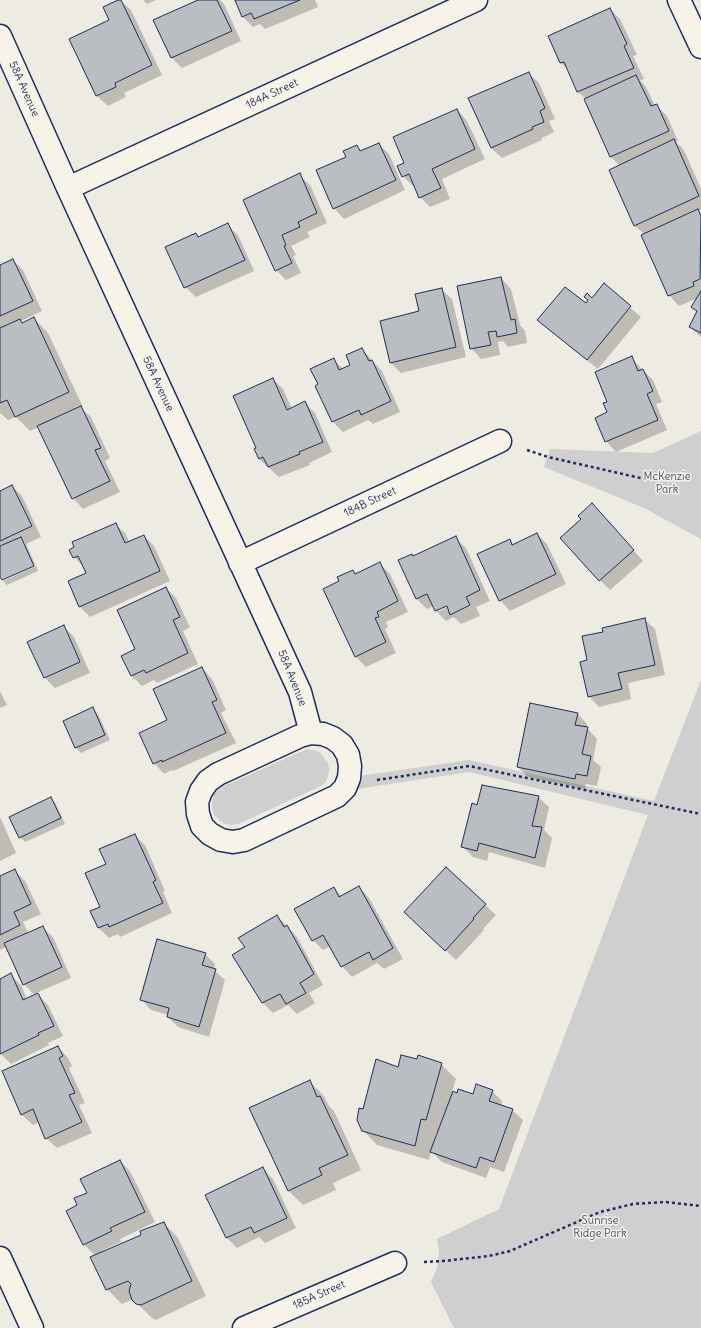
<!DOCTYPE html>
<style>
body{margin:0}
canvas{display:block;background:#eeebe2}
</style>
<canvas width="701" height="1328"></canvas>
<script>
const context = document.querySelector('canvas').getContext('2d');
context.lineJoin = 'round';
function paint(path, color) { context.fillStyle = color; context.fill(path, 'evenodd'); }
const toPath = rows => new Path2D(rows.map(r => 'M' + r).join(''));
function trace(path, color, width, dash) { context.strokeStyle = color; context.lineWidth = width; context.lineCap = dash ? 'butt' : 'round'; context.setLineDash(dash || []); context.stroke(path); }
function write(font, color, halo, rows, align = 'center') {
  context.font = font + ' Delius,sans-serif'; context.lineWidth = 3; context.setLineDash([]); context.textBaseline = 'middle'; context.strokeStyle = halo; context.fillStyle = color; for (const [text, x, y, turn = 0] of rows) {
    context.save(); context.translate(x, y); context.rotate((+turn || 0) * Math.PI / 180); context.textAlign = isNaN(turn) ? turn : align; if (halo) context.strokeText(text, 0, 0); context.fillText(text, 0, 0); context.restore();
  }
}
paint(toPath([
 [701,431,701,539,644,508,544,467,550,449,653,453],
 [701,680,701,1328,454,1328,431,1282,437,1268,439,1253,437,1239,499,1209,648,815,469,772,357,789,360,776,469,760,654,801],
 [307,749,314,750,320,752,328,763,329,769,328,776,326,782,321,786,238,824,231,825,225,824,219,820,214,815,212,808,212,802,214,795,218,790,224,786]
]), '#cfcfcf');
paint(toPath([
 [120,0,131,10,162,75,124,93,126,97,108,106,97,96,70,39,110,20],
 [143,0,156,0,147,4],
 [200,0,220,0,224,4,241,41,182,68,172,58],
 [236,0,315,0,318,7,265,29,260,24,253,27,243,17],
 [610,9,620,19,637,55,633,56,644,79,640,80,646,87,655,106,656,105,667,116,678,141,676,142,684,150,701,189,701,210,698,211,701,214,701,337,690,327,698,312,693,307,698,298,679,306,669,295,644,234,635,226,611,170,620,166,611,157,586,99,578,92,569,70,561,63],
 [528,73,539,83,555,119,549,121,554,132,542,138,542,140,502,158,491,148],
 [457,110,467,121,485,159,442,179,450,199,430,207,420,197,415,186,413,186,403,176,405,163],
 [379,144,389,154,405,190,344,219,334,208,347,157,357,146,362,152],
 [299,175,310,185,327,223,307,232,310,237,291,246,296,255,293,256,301,273,286,280,276,270,244,200],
 [227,225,238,235,254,271,196,297,185,287,196,234,199,238],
 [13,260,23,270,42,311,21,321,23,323,34,318,48,333,83,407,81,408,91,417,110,458,105,461,120,492,83,509,73,498,39,427,30,431,16,417,8,420,0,413,0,266],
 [501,278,511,289,520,325,525,331,527,343,508,347,503,341,498,342,500,355,481,359,471,348],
 [604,285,641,317,598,369,549,330,539,320,586,304,589,301,585,297,592,299],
 [441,289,452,299,466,357,401,373,391,363,421,312],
 [362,349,382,371,400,412,373,424,368,420,343,432,333,422,316,386,319,385,334,360,343,369,351,365],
 [631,358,653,380,662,402,656,404,667,430,616,452,606,441,608,402],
 [273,379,283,389,292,409,305,403,315,413,332,452,309,463,310,465,279,477,259,459,258,449],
 [12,486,22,496,41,537,26,544,35,564,3,578,3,580,0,574,0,492],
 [602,515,643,561,610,590,600,580],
 [115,524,126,534,129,542,144,536,154,546,170,581,90,617,80,607,69,582,87,574,84,567,74,557],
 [537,534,547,544,566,584,510,611,500,600,510,540,514,545],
 [455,538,466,548,490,601,476,607,480,616,461,624,454,617,446,621,436,611,433,606,427,609,417,599,400,561,413,557],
 [451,603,452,605,439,611,439,609],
 [380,564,390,574,408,612,386,622,388,627,385,629,396,653,366,667,356,657,341,581,353,571,356,575],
 [36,566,38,571,7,585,3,581],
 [166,588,176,598,190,627,183,631,198,664,157,683,154,680,142,686,132,676,122,656,136,649],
 [644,619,655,629,665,675,628,683,631,699,599,707,589,696,588,661,604,632],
 [63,626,74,637,90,673,55,688,45,678,29,642],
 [202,668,212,679,226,710,221,713,236,743,173,771,172,770,164,774,154,763,169,721],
 [0,691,7,705,0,708],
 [93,709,98,714,110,740,81,753,76,748,64,721],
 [577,713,587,724,587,728,597,739,593,760,601,767,597,786,586,784,585,789,528,777,518,767],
 [538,797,549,807,544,830,552,838,545,868,489,852,487,861,473,857,463,847,478,806],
 [51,798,56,804,65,824,25,842,20,837],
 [0,817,16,853,0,861],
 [134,835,145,845,165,891,163,892,172,913,120,937,118,934,109,938,99,928,91,912,102,907,107,864],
 [446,869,496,915,483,929,484,930,456,960,416,923],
 [15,871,25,881,41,914,23,922,28,933,42,927,53,937,71,978,36,993,48,1005,63,1036,48,1043,49,1045,11,1064,0,1053,0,980,10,975,21,985,27,999,35,996,24,984,6,947,0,950,0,877],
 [359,887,369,898,403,959,384,969,377,963,352,977,342,966,331,946,323,950,313,940,334,888,342,897],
 [277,916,297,937,323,985,309,993,315,1003,297,1014,288,1005,273,1013,263,1003,233,955,246,947],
 [205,954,215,964,214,970,225,980,209,1037,178,1027,168,1017,169,1015,151,1010,141,999],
 [58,1047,68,1058,72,1066,69,1068,85,1103,79,1105,92,1133,57,1148,46,1138,39,1122,33,1125,22,1115,3,1072],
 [441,1064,456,1079,452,1092,458,1094,473,1095,492,1091,502,1101,501,1106,512,1110,523,1120,504,1172,490,1167,486,1178,442,1162,431,1151,429,1160,377,1145,363,1130,364,1110,398,1069],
 [436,1133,438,1134,435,1142,434,1141],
 [309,1081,324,1096,329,1106,334,1111,361,1170,333,1183,336,1190,303,1205,289,1191,250,1109],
 [120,1161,130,1171,155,1222,120,1239,121,1242,103,1250,104,1252,143,1235,164,1223,178,1238,206,1296,156,1320,152,1318,133,1299,122,1304,107,1289,95,1256,84,1244,78,1206,88,1193],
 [263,1169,273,1179,296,1228,265,1243,259,1237,237,1248,227,1238,207,1195]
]), '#0003');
const building = toPath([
 [118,0,121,0,152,65,115,83,116,87,96,96,69,39,109,20,103,7,118,0],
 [198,0,217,0,232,31,171,58,153,20,198,0],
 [235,0,300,0,254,19,251,13,242,17,235,0],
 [610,8,627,44,624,46,634,68,577,92,564,62,560,63,548,36,610,8],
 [529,72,545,108,540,111,544,122,532,127,533,129,491,148,468,98,529,72],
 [636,75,651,106,657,104,669,131,610,157,584,99,636,75],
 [457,109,475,149,432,169,441,188,419,198,409,174,402,177,397,166,404,163,393,137,457,109],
 [674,139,699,196,634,226,609,170,674,139],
 [379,143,396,180,333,209,316,170,346,157,343,151,357,145,360,151,379,143],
 [300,173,317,213,298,222,300,227,282,235,286,245,284,246,292,263,275,271,243,200,300,173],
 [698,209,701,216,700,279,693,282,694,286,668,296,641,235,698,209],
 [228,223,245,260,184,288,165,247,196,233,198,237,228,223],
 [13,259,33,301,0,316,0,265,13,259],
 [501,277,511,320,515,319,517,333,497,337,496,331,488,332,491,345,470,349,457,286,501,277],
 [604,283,631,306,587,360,537,320,565,287,586,303,588,300,584,297,587,293,592,298,604,283],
 [442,288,456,347,390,363,380,321,419,311,415,294,442,288],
 [701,291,701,333,689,327,697,311,691,307,701,291],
 [34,317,69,392,15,417,7,400,0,403,0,328,20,319,22,323,34,317],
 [362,348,369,361,372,360,391,401,361,415,359,410,332,422,315,386,318,384,310,369,334,358,339,370,350,365,346,355,362,348],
 [632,356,638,371,643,369,653,391,647,394,658,420,605,442,595,418,607,412,603,403,607,402,595,372,632,356],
 [273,378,287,410,305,401,323,442,299,452,300,454,268,467,263,457,259,459,254,449,256,448,233,396,273,378],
 [81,406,101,448,95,450,110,481,72,499,37,426,81,406],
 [12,485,32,526,0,541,0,491,12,485],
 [592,503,634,550,599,581,560,538,581,519,578,516,592,503],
 [116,523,125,543,144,535,160,571,79,607,68,581,86,573,78,556,73,558,69,550,74,547,72,542,116,523],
 [537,533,556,574,499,601,477,554,510,539,512,545,537,533],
 [456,536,480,590,466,597,470,605,450,615,447,606,435,611,427,594,416,599,398,560,412,554,413,556,456,536],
 [21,537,34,566,2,580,0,577,0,546,21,537],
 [380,562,398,601,377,612,379,617,375,618,386,642,355,657,323,589,339,581,337,577,353,570,355,574,380,562],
 [166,587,180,617,173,620,188,653,146,673,144,670,131,676,121,656,135,649,117,610,166,587],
 [645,618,655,665,618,673,622,689,588,697,580,662,587,660,582,636,603,632,602,628,645,618],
 [64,625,80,662,44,678,27,642,64,625],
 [202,667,217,700,212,702,226,733,162,762,162,760,153,764,139,733,167,720,153,689,202,667],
 [530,703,578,713,575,725,588,727,582,754,591,756,587,776,576,774,575,779,517,767,530,703],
 [93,707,105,735,75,748,63,721,93,707],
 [482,785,539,796,532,826,542,827,535,858,479,843,477,851,461,847,472,803,477,805,482,785],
 [51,797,61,818,19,838,9,817,51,797],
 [135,834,156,880,153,882,163,903,109,927,108,924,98,928,90,911,100,907,85,873,106,864,99,849,135,834],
 [446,867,486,904,473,918,474,919,445,951,404,912,446,867],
 [15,869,31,904,14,912,20,925,0,935,0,876,15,869],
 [359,886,393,948,373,960,369,952,341,967,323,935,312,941,294,909,334,887,339,897,359,886],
 [277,915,284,927,287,925,314,974,300,983,306,993,286,1004,280,994,262,1003,232,955,245,947,238,938,277,915],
 [43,926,62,967,23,985,4,943,43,926],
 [157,939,206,953,202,965,216,969,199,1027,167,1017,169,1008,140,1000,157,939],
 [11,973,23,1000,38,993,54,1026,38,1033,39,1035,0,1054,0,979,11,973],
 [58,1046,63,1056,59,1058,75,1093,69,1095,82,1122,45,1139,33,1109,21,1115,2,1071,58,1046],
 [401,1055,417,1059,418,1055,442,1063,426,1120,421,1119,415,1146,362,1131,357,1120,359,1108,363,1109,376,1059,398,1067,401,1055],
 [310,1080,317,1097,320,1096,348,1155,319,1168,322,1175,288,1191,249,1108,310,1080],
 [476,1084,493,1090,489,1101,513,1109,494,1162,480,1157,476,1168,430,1152,453,1091,457,1093,458,1089,473,1094,476,1084],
 [120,1160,145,1212,110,1228,112,1231,83,1245,66,1211,77,1205,74,1198,87,1193,80,1179,120,1160],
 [263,1167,287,1218,254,1233,251,1227,226,1238,205,1195,263,1167],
 [164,1222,192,1281,141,1305,136,1304,132,1300,129,1291,131,1284,128,1281,106,1290,90,1257,141,1235,140,1231,164,1222]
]);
paint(building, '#babdc2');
trace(building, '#1b2f5e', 1);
const street = toPath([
 [679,0,701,47],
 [0,36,68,188,300,692,311,733],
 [68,188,476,0],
 [240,563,500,441],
 [311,733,323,734,333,738,342,745,348,755,350,766,349,778,345,788,337,796,244,840,233,842,221,840,210,834,202,826,198,814,197,802,201,791,208,781,218,774,300,736,311,733],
 [0,1258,32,1328],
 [244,1328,395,1263]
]);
trace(street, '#1b2f5e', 25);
trace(toPath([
 [527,450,548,457,649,480],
 [377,780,469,766,701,814],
 [424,1262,443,1261,489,1256,510,1251,600,1212,633,1204,665,1202,701,1206]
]), '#1b2f5e', 2.5, [3, 3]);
trace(street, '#f7f3e8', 22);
write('11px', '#1b2f5e', '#f7f3e8', [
 ["58A Avenue",24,89,66],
 ["184A Street",272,94,-25],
 ["58A Avenue",158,384,65],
 ["184B Street",370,502,-25],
 ["58A Avenue",292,678,68],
 ["185A Street",319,1295,-24]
]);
write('11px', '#3f4f75', '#f7f3e8', [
 ["McKenzie",667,477],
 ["Park",667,490],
 ["Sunrise",600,1221],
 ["Ridge Park",600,1234]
]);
</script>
